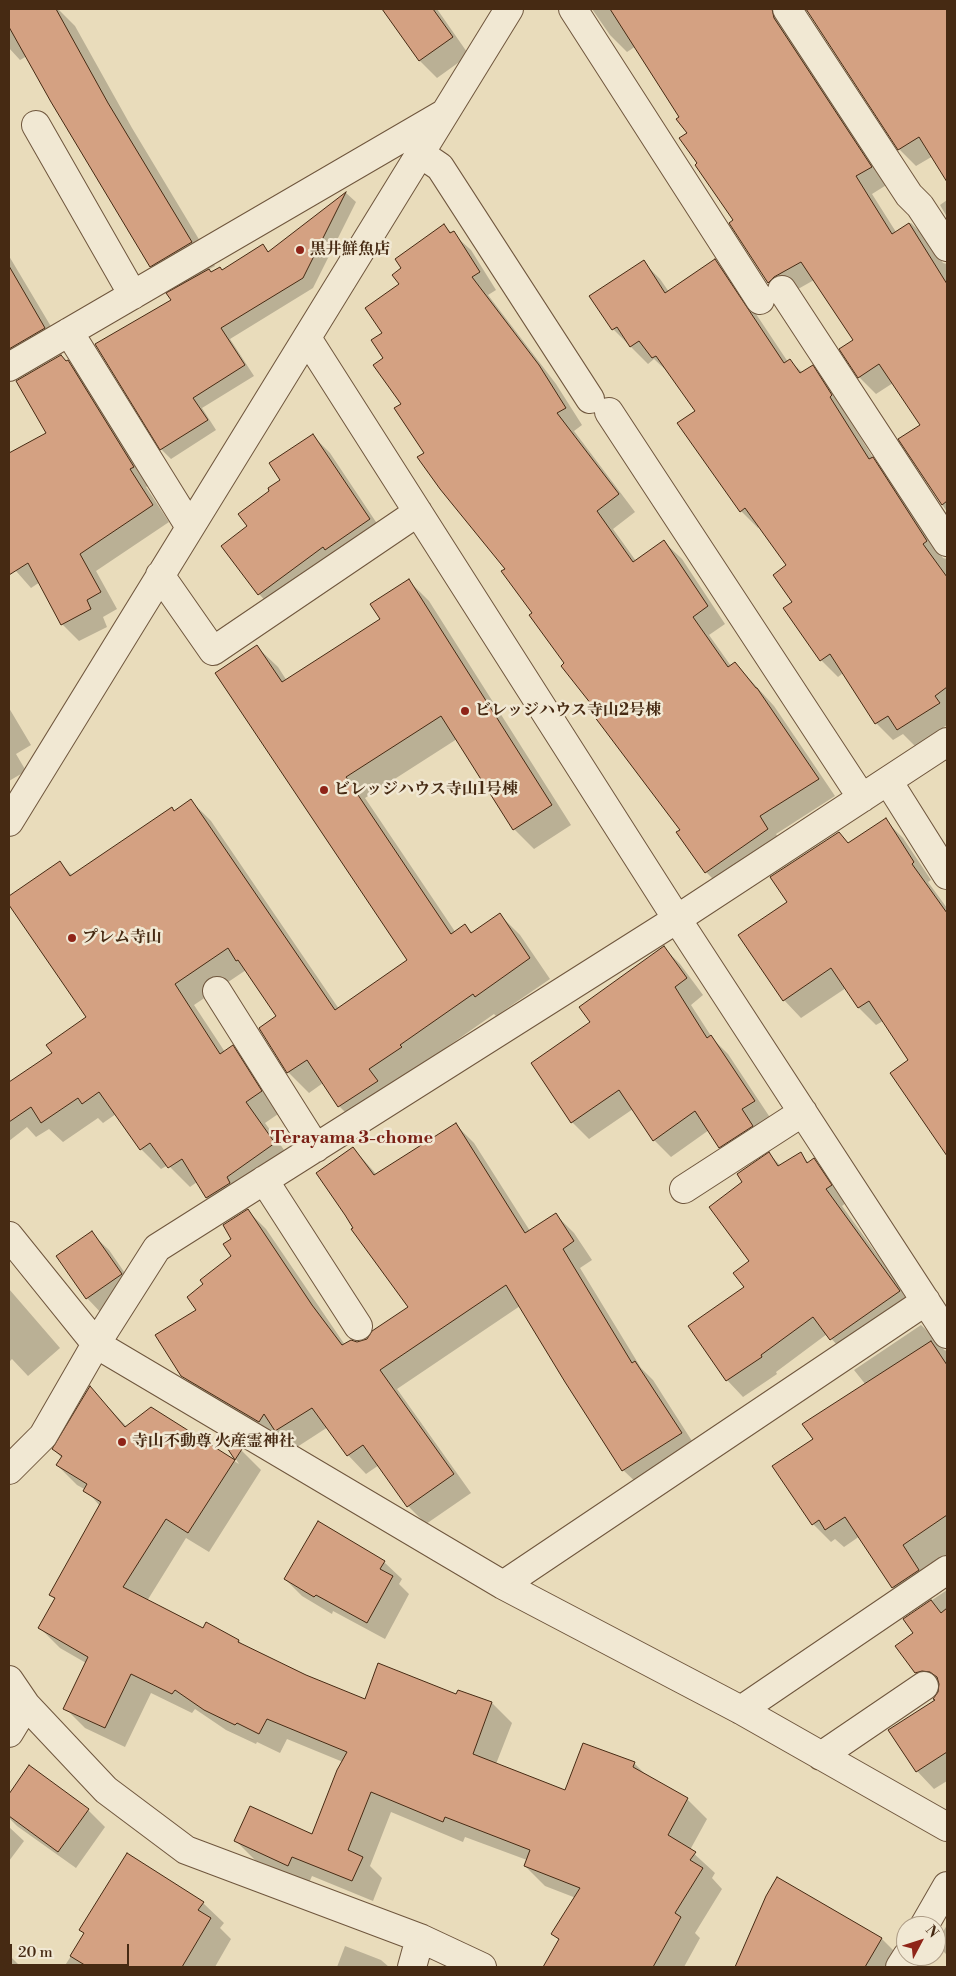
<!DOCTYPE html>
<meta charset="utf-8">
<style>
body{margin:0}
#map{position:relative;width:956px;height:1976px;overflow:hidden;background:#e9dcbb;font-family:"Libre Bodoni",serif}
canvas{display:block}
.frame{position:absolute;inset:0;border:10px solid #462a13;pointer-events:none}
.north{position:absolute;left:896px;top:1916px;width:50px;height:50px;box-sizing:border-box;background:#f1e8d3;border:1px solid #ad9c86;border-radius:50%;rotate:50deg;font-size:14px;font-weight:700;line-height:20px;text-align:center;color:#462a13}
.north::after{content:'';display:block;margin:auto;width:18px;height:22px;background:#8f2418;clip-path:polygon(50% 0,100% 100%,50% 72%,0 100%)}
.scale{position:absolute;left:10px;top:1944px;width:119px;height:22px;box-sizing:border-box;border:2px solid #462a13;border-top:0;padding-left:6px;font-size:15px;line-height:18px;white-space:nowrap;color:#462a13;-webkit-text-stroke:4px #f1e8d3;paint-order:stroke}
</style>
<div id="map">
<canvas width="956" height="1976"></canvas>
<div class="frame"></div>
<div class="north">N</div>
<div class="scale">20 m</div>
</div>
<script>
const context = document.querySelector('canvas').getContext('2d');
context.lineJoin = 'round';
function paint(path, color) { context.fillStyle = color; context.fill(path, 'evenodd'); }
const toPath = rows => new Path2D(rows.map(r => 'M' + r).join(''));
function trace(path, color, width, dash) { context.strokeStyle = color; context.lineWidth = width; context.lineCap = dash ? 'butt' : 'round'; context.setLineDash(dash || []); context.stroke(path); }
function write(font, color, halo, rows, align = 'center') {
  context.font = font + ' "Libre Bodoni","Noto Serif JP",serif'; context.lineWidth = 5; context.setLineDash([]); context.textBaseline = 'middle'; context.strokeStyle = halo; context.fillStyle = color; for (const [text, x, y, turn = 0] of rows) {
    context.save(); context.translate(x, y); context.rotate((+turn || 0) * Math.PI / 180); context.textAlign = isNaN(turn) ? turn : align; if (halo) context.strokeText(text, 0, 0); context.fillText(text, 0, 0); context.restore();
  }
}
paint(toPath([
 [9,9,58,9,75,26,132,128,215,266,208,270,212,273,223,271,263,246,270,253,346,193,356,202,313,288,230,339,254,376,202,408,216,430,171,459,161,449,172,301,175,290,151,266,27,56,20,60,9,48],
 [397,9,437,9,469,55,437,78,420,61,388,15],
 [592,9,947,9,947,179,933,156,916,166,899,149,808,11,803,10,888,184,872,194,896,232,911,223,928,240,943,263,947,264,947,512,900,440,921,425,893,383,876,394,859,377,854,341,814,280,791,293,785,299,769,282,734,221,698,164,689,133,680,117,636,46,627,52,610,35],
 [947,200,947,217,940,205],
 [444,226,471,250,496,290,488,295,556,384,582,425,574,431,635,512,613,529,636,561,664,542,682,559,725,624,709,635,731,666,735,663,774,706,835,796,776,834,784,847,723,889,706,872,682,830,566,663,506,569,425,453,402,404,384,358,384,333,400,284],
 [9,256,62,345,9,368],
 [715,261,732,278,788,362,790,361,803,373,812,367,829,384,848,413,846,414,875,461,889,475,943,558,947,559,947,725,915,746,903,734,893,740,876,723,843,673,838,677,821,660,784,608,794,602,788,565,760,526,758,528,741,511,697,411,670,374,654,359,648,364,613,329,591,296,643,262,660,279,669,292],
 [68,362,85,379,150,484,146,487,169,522,96,571,117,609,103,617,107,627,79,641,62,624,40,582,31,588,9,563,9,454,48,434],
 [313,436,330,453,386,537,276,612,259,594,223,546,249,526],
 [409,581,429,601,571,825,534,849,514,829,457,739,365,798,456,933,465,926,473,933,500,915,520,935,550,979,496,1016,494,1014,420,1066,360,1127,339,1106,323,1083,309,1093,288,1072,260,1028,278,1016,246,970,194,1005,225,1052,233,1047,253,1067,281,1112,265,1123,294,1164,228,1218,207,1198,197,1182,190,1187,168,1165,161,1169,141,1149,116,1114,103,1123,98,1118,63,1142,49,1129,36,1137,27,1127,9,1141,9,1084,54,1054,88,1018,9,903,9,898,60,863,73,876,191,801,211,821,339,1009,409,960,257,647,278,667,287,681,381,620],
 [9,708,31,745,16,754,26,771,9,781],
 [885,820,903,838,931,880,928,882,947,908,947,1154,892,1074,910,1061,883,1021,876,1025,859,1008,846,988,801,1018,784,1000,789,903,839,833,849,844],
 [664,948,680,964,703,995,691,1005,713,1039,728,1054,771,1119,737,1164,720,1147,709,1130,671,1157,654,1140,633,1109,589,1139,572,1122,592,1023],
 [456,1125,474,1143,530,1231,555,1214,574,1233,592,1260,580,1268,641,1368,653,1380,699,1452,642,1488,623,1470,520,1306,397,1389,471,1493,426,1524,408,1506,379,1465,366,1474,348,1455,328,1427,294,1449,281,1435,278,1440,201,1394,182,1375,205,1285,233,1257,233,1239,248,1211,266,1229,345,1345,367,1340,409,1307,355,1228,353,1148,377,1175],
 [769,1154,781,1166,800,1154,809,1163,814,1160,830,1176,847,1202,842,1206,920,1314,851,1360,827,1334,776,1372,777,1374,743,1397,727,1380,751,1261,744,1182],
 [91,1233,109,1250,138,1292,104,1316,87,1298,58,1256],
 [9,1289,60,1348,28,1376,12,1359,9,1362],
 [921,1325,939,1342,944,1350,947,1351,947,1580,911,1605,893,1587,860,1536,844,1547,835,1539,831,1542,813,1524,815,1439,866,1385,854,1370],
 [90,1388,127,1427,151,1409,239,1464,222,1438,241,1450,261,1470,209,1552,186,1538,147,1601,204,1630,239,1641,245,1647,306,1677,366,1700,457,1695,458,1691,492,1703,512,1723,496,1764,566,1792,634,1763,647,1776,687,1799,707,1819,690,1850,715,1873,712,1878,722,1889,695,1933,700,1938,684,1967,545,1967,559,1940,553,1934,576,1898,545,1886,525,1866,527,1860,465,1837,463,1842,391,1812,370,1866,382,1878,373,1901,312,1876,308,1885,256,1861,236,1841,312,1836,343,1762,287,1739,280,1753,257,1742,256,1744,226,1730,195,1709,192,1713,151,1693,125,1747,85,1728,65,1708,86,1663,60,1648,40,1628,55,1599,51,1595,100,1506,86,1490,77,1485,57,1465,62,1458,53,1449],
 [384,1562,402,1579,399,1584,409,1594,385,1639,333,1611,332,1614,302,1596,285,1579],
 [947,1590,947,1781,934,1789,917,1771,940,1688,934,1690,916,1673,914,1634,904,1619],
 [29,1767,88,1810,105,1827,76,1868,17,1826,9,1818,9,1796],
 [9,1827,24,1841,9,1861],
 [767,1897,882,1939,902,1959,896,1967,737,1967],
 [203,1903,224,1923,220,1928,231,1939,215,1967,64,1967,85,1934],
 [947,1925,947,1955,936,1944],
 [345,1946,381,1960,389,1967,337,1967],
 [9,1955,20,1966,19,1967,9,1967]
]), '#0003');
const building = toPath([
 [9,9,56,9,108,103,192,242,150,267,51,102,9,27,9,9],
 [382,9,433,9,453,37,419,61,382,9],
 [610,9,772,9,774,18,872,167,856,176,892,234,909,223,947,284,947,501,942,505,898,439,920,425,879,364,858,378,839,349,853,340,801,262,774,277,768,283,729,223,733,220,695,165,697,163,679,138,687,133,676,119,679,117,610,9],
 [806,9,947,9,947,182,919,137,898,150,806,9],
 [346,192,303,278,221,328,245,365,193,398,208,420,160,450,95,344,171,300,166,293,209,269,211,272,220,267,222,270,263,244,268,252,346,192],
 [444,224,450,233,454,231,480,272,472,277,539,365,566,408,557,413,619,494,597,511,633,562,664,540,708,606,693,617,728,667,735,662,756,688,757,688,819,779,760,816,768,829,705,873,676,832,680,830,591,712,595,709,561,666,564,663,529,615,532,613,501,571,505,569,440,489,417,457,424,453,394,408,401,404,373,365,383,358,371,340,382,333,365,308,399,284,392,275,401,268,395,259,444,224],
 [715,259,784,363,790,359,800,373,813,365,832,395,830,397,869,459,873,457,927,541,923,544,947,577,947,687,935,696,940,703,897,730,888,716,875,724,830,654,820,661,783,608,792,602,773,575,786,565,745,508,740,512,677,423,695,411,656,356,652,358,639,341,630,347,617,327,612,330,589,296,644,260,665,293,715,259],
 [9,266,45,328,9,349,9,266],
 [61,355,66,361,68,360,134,467,130,469,153,505,80,554,101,592,87,600,91,609,61,625,28,563,9,575,9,453,46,433,16,381,61,355],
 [313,434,370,519,325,550,323,547,258,595,221,546,247,526,238,514,269,491,268,488,280,480,269,463,313,434],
 [409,579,552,805,513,830,441,716,346,777,451,934,465,924,471,933,500,913,530,958,475,997,473,994,400,1045,402,1047,369,1069,378,1081,338,1107,307,1060,287,1073,259,1028,276,1016,238,960,236,961,228,948,175,984,220,1054,233,1045,262,1091,246,1102,275,1143,227,1177,230,1183,206,1198,182,1159,168,1168,150,1143,140,1150,99,1092,82,1104,78,1098,41,1123,31,1107,9,1122,9,1082,52,1053,46,1045,86,1017,9,905,9,896,60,861,70,876,172,807,174,811,191,799,335,1010,407,960,215,673,257,645,282,682,380,619,370,604,409,579],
 [886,818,914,862,912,864,947,913,947,1156,890,1073,908,1060,869,1001,858,1008,831,968,783,1001,738,935,787,902,770,877,839,832,848,843,886,818],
 [664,946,687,978,675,987,707,1038,711,1035,755,1101,742,1109,753,1126,719,1148,695,1111,653,1141,619,1090,571,1123,531,1063,590,1022,579,1007,664,946],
 [456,1123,525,1233,556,1213,574,1241,563,1249,632,1363,635,1361,682,1433,622,1471,565,1382,506,1285,380,1370,454,1474,407,1507,363,1445,347,1456,312,1408,275,1431,264,1414,259,1422,181,1376,155,1335,196,1310,187,1297,203,1284,200,1280,231,1256,223,1244,231,1239,223,1225,248,1209,312,1305,342,1345,351,1340,357,1342,367,1339,372,1331,408,1307,351,1229,353,1228,345,1215,316,1173,353,1147,374,1175,456,1123],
 [769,1152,778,1166,801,1152,807,1163,814,1158,832,1185,826,1189,900,1291,830,1340,813,1317,761,1355,762,1357,726,1381,688,1326,744,1287,733,1273,749,1261,709,1207,742,1182,737,1174,769,1152],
 [92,1231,122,1274,86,1299,56,1256,92,1231],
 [931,1341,947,1365,947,1515,903,1545,919,1570,892,1588,845,1517,825,1530,819,1520,812,1525,772,1466,813,1439,802,1424,931,1341],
 [90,1386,125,1427,151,1407,235,1460,218,1434,242,1449,188,1533,166,1519,123,1587,203,1628,206,1622,239,1640,238,1642,306,1675,365,1699,378,1663,456,1694,458,1690,492,1702,473,1754,565,1790,583,1743,635,1762,633,1767,688,1798,668,1835,696,1852,690,1860,703,1868,675,1913,681,1917,653,1967,543,1967,559,1939,551,1934,580,1888,524,1866,530,1850,445,1817,443,1822,371,1792,348,1850,363,1857,352,1881,292,1857,288,1866,234,1841,250,1806,312,1834,337,1770,347,1752,267,1719,259,1734,237,1723,235,1725,204,1710,175,1690,172,1694,131,1674,105,1728,63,1709,88,1657,38,1628,55,1598,49,1595,101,1502,83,1491,87,1484,56,1465,62,1456,52,1449,90,1386],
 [318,1521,385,1561,380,1569,393,1576,367,1623,316,1595,314,1597,284,1579,318,1521],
 [931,1600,941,1613,947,1608,947,1752,916,1772,888,1730,935,1700,933,1699,938,1692,939,1684,937,1677,930,1672,922,1671,915,1673,895,1646,913,1633,903,1619,931,1600],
 [29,1765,89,1809,58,1852,9,1816,9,1794,29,1765],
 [127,1853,204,1902,198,1910,211,1918,182,1967,88,1967,70,1956,84,1933,79,1930,127,1853],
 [777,1877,882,1938,865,1967,735,1967,766,1896,777,1877]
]);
paint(building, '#d4a182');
trace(building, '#462a13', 1);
const minor = toPath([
 [573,9,760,300],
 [787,9,909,195,920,206,947,247],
 [36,125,133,295],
 [421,154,440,167,590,399],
 [782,290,947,542],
 [69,332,190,527],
 [307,338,677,919,947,1334],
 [9,367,445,113],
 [609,412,862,798],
 [160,575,213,651,418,512],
 [888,781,947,875],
 [9,822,509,9],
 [217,991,316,1148],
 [264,1180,358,1326],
 [684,1189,803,1112],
 [9,1236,96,1344,503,1585,741,1710,947,1827],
 [9,1470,43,1436,96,1344,157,1248,677,919,947,742],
 [503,1585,926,1301],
 [9,1680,26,1705,106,1790,186,1850,420,1938,482,1967],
 [741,1710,947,1570],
 [9,1733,26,1705],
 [821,1756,924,1686],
 [924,1926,947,1886],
 [412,1967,420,1938],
 [900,1967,907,1956]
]);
trace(minor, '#6f563d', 30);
trace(minor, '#f1e8d3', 28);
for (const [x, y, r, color] of [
 [300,250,5,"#8f2418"],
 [465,711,5,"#8f2418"],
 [324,790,5,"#8f2418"],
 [72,938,5,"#8f2418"],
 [122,1442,5,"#8f2418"]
]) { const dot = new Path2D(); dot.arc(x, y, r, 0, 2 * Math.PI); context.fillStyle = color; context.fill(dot); trace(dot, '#f1e8d3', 2); }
write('bold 16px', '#462a13', '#f1e8d3', [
 ["黒井鮮魚店",310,250],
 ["ビレッジハウス寺山2号棟",475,711],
 ["ビレッジハウス寺山1号棟",334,790],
 ["プレム寺山",82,938],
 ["寺山不動尊 火産霊神社",132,1442]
], 'left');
write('bold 18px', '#7a1f14', '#f1e8d3', [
 ["Terayama 3-chome",352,1139]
]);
</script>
